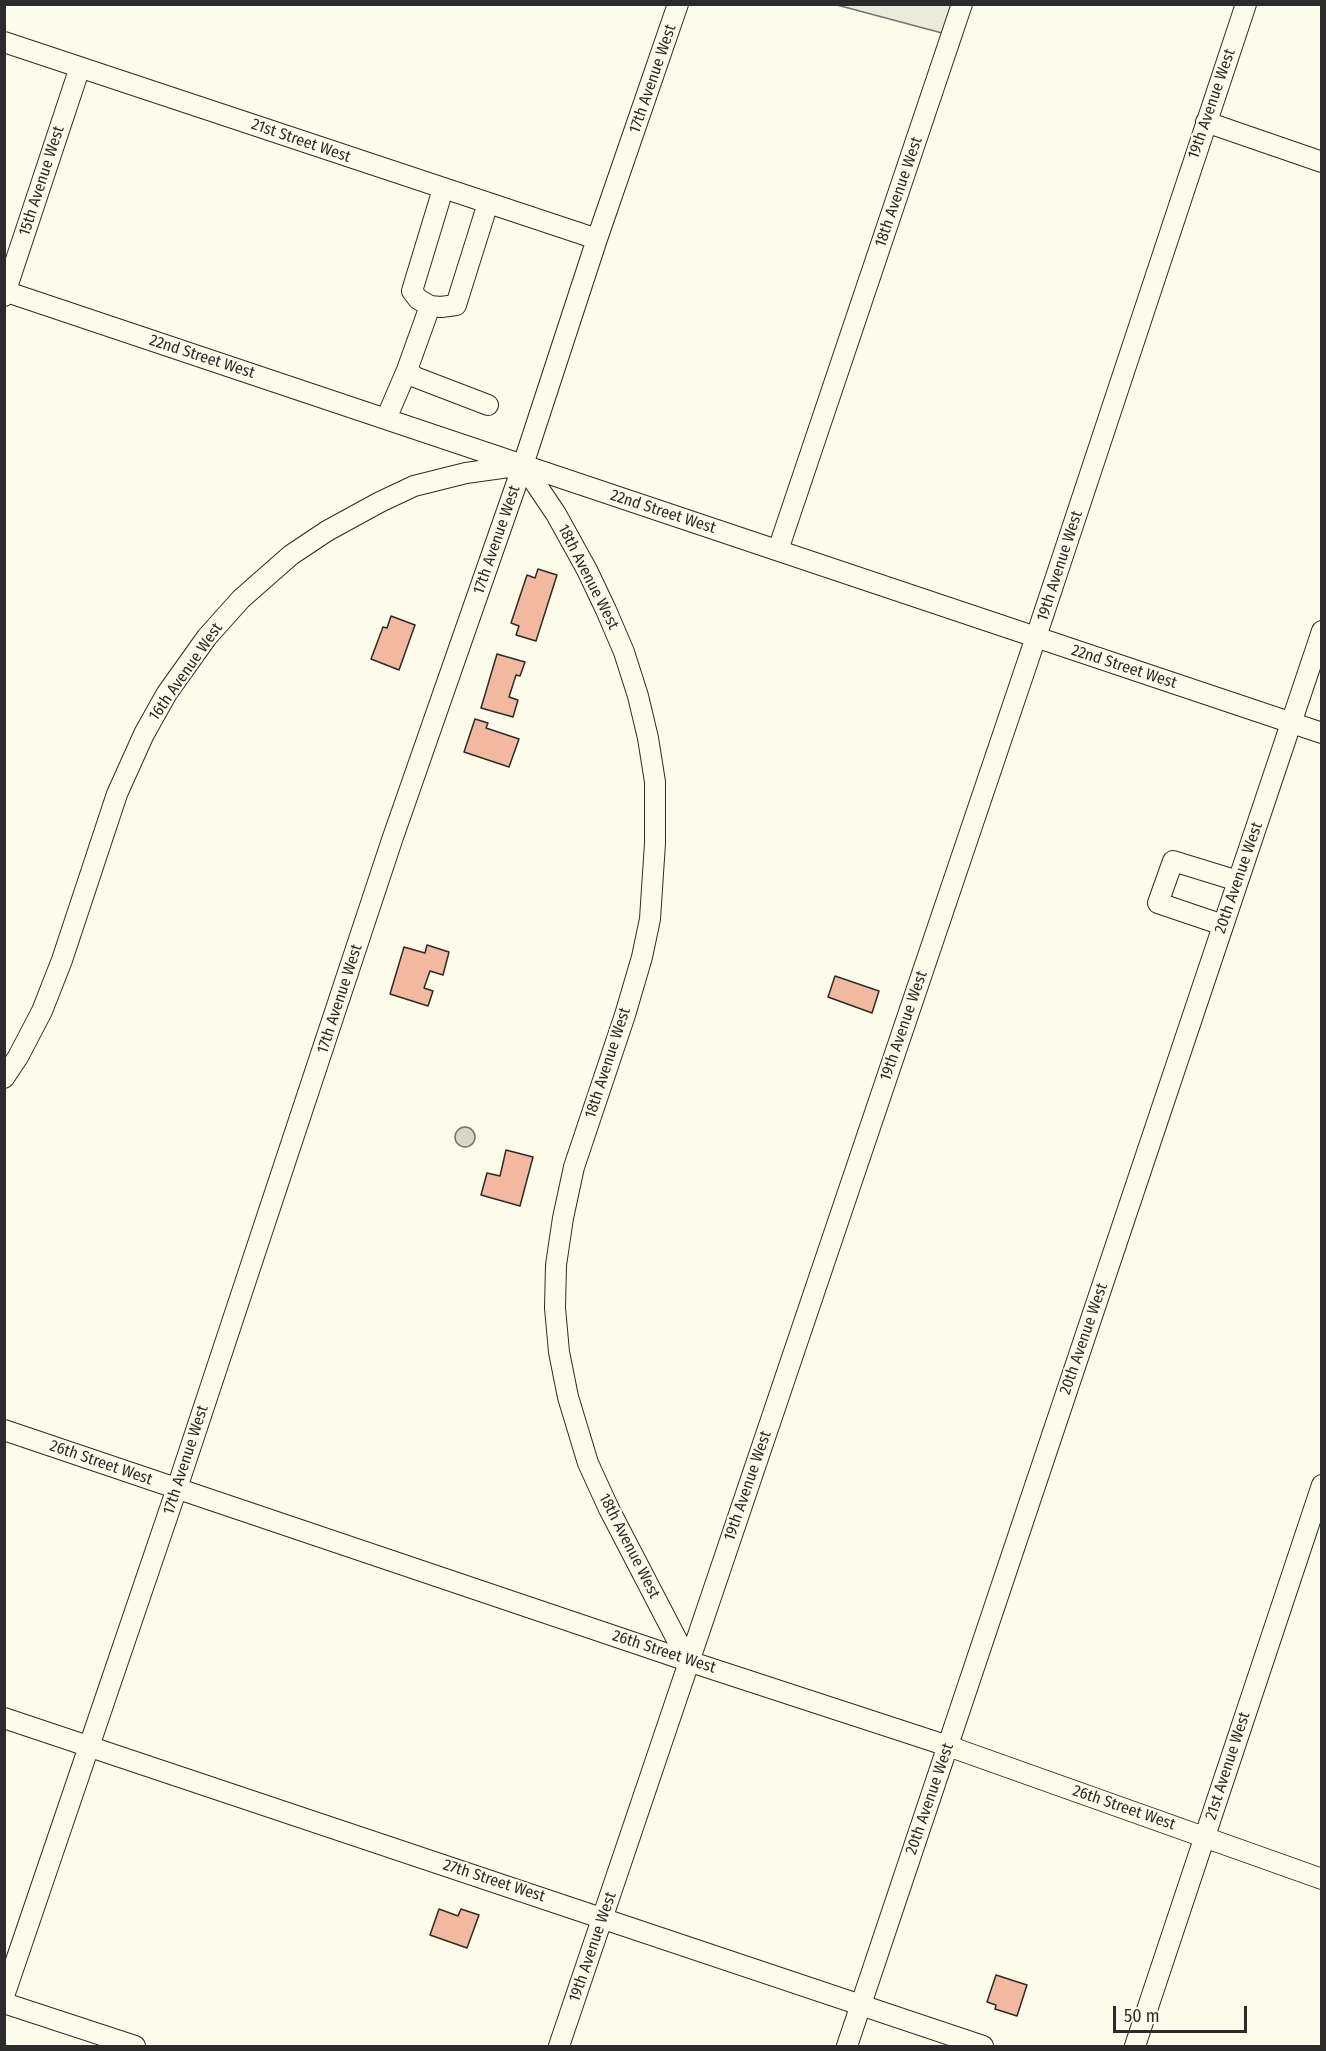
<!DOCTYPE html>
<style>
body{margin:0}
#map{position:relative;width:1326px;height:2051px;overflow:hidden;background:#fdfbea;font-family:"Fira Sans Condensed",sans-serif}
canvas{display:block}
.frame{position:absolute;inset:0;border:6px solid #2b2b2b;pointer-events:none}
.scale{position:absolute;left:1113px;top:2006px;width:134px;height:27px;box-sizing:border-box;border:3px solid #2b2b2b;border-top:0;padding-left:8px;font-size:18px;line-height:21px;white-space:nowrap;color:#2b2b2b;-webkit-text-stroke:4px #fdfbea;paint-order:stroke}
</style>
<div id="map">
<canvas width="1326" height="2051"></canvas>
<div class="frame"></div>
<div class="scale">50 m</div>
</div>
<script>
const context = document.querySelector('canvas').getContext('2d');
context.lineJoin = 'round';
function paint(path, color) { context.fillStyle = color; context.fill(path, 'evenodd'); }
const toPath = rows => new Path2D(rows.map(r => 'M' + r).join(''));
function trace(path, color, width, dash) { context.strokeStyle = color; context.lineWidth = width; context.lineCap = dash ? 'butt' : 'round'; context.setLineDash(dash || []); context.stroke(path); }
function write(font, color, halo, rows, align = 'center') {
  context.font = font + ' "Fira Sans Condensed",sans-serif'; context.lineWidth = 4.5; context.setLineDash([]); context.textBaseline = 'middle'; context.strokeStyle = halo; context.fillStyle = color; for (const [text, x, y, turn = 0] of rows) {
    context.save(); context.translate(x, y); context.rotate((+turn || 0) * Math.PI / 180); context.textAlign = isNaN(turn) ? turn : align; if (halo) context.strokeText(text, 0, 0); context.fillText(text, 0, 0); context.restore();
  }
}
const green = toPath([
 [837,5,951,5,942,33,837,5]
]);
paint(green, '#ecebdb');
trace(green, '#74746e', 1.5);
const water = toPath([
 '455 1137a10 10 0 1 1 20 0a10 10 0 1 1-20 0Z'
]);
paint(water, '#d8d7c9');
trace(water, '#74746e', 1.5);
const building = toPath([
 [538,569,557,575,536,641,516,635,519,626,511,623,527,575,535,578,538,569],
 [391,616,415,625,399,670,371,659,383,627,387,628,391,616],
 [497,654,525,662,520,676,516,675,509,697,518,700,513,717,481,708,497,654],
 [475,719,488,723,486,728,519,739,509,767,464,752,475,719],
 [427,945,449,952,443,975,430,971,424,988,433,991,428,1006,390,994,404,947,425,953,427,945],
 [835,976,879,991,872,1013,828,997,835,976],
 [506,1150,533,1157,520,1206,481,1195,487,1173,500,1176,506,1150],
 [439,1909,458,1916,461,1909,479,1915,467,1948,430,1935,439,1909],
 [996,1975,1027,1985,1017,2016,995,2009,996,2005,987,2002,996,1975]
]);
paint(building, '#f2b8a0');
trace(building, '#2b2b2b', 1.5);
const minor = toPath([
 [4,42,597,239],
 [1206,122,1322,162],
 [443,189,412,291,418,299,430,306,441,307,456,305,488,203],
 [4,291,1322,733],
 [4,296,80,67],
 [407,370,415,377,488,405],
 [386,419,407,370,430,306],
 [778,550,962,4],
 [1223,925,1158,903,1173,861,1238,881],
 [4,1078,18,1057,42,1011,62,960,117,794,144,734,167,693,207,637,241,599,291,555,327,531,380,502,414,486,466,473,523,465,556,514,587,570,606,610,624,652,638,696,648,738,655,782,655,843,650,919,642,957,625,1015,574,1167,563,1218,556,1265,555,1308,559,1352,568,1397,588,1463,609,1509,688,1661],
 [4,1430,688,1661,948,1746,1322,1879],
 [4,1718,983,2046],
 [4,1996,177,1488,392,840,523,465,597,239,678,4],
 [4,2003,135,2046],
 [559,2046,1036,637,1246,4],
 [847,2046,1322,631],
 [1135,2046,1322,1485]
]);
trace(minor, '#2b2b2b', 22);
trace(minor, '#fdfbea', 20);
write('16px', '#2b2b2b', '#fdfbea', [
 ["17th Avenue West",653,79,-71],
 ["19th Avenue West",1212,104,-71],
 ["21st Street West",301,141,19],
 ["15th Avenue West",42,181,-72],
 ["18th Avenue West",899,192,-71],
 ["22nd Street West",202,357,18],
 ["22nd Street West",663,512,18],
 ["17th Avenue West",497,540,-71],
 ["19th Avenue West",1060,566,-72],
 ["18th Avenue West",588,577,63],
 ["22nd Street West",1124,667,18],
 ["16th Avenue West",186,672,-55],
 ["20th Avenue West",1239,878,-71],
 ["17th Avenue West",340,999,-72],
 ["19th Avenue West",904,1026,-71],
 ["18th Avenue West",608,1063,-72],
 ["20th Avenue West",1084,1339,-71],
 ["17th Avenue West",186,1460,-72],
 ["26th Street West",101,1463,19],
 ["19th Avenue West",748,1486,-71],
 ["18th Avenue West",629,1546,63],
 ["26th Street West",664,1652,18],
 ["21st Avenue West",1228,1766,-72],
 ["20th Avenue West",930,1799,-71],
 ["26th Street West",1124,1808,19],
 ["27th Street West",494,1881,18],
 ["19th Avenue West",593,1947,-71]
]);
</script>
